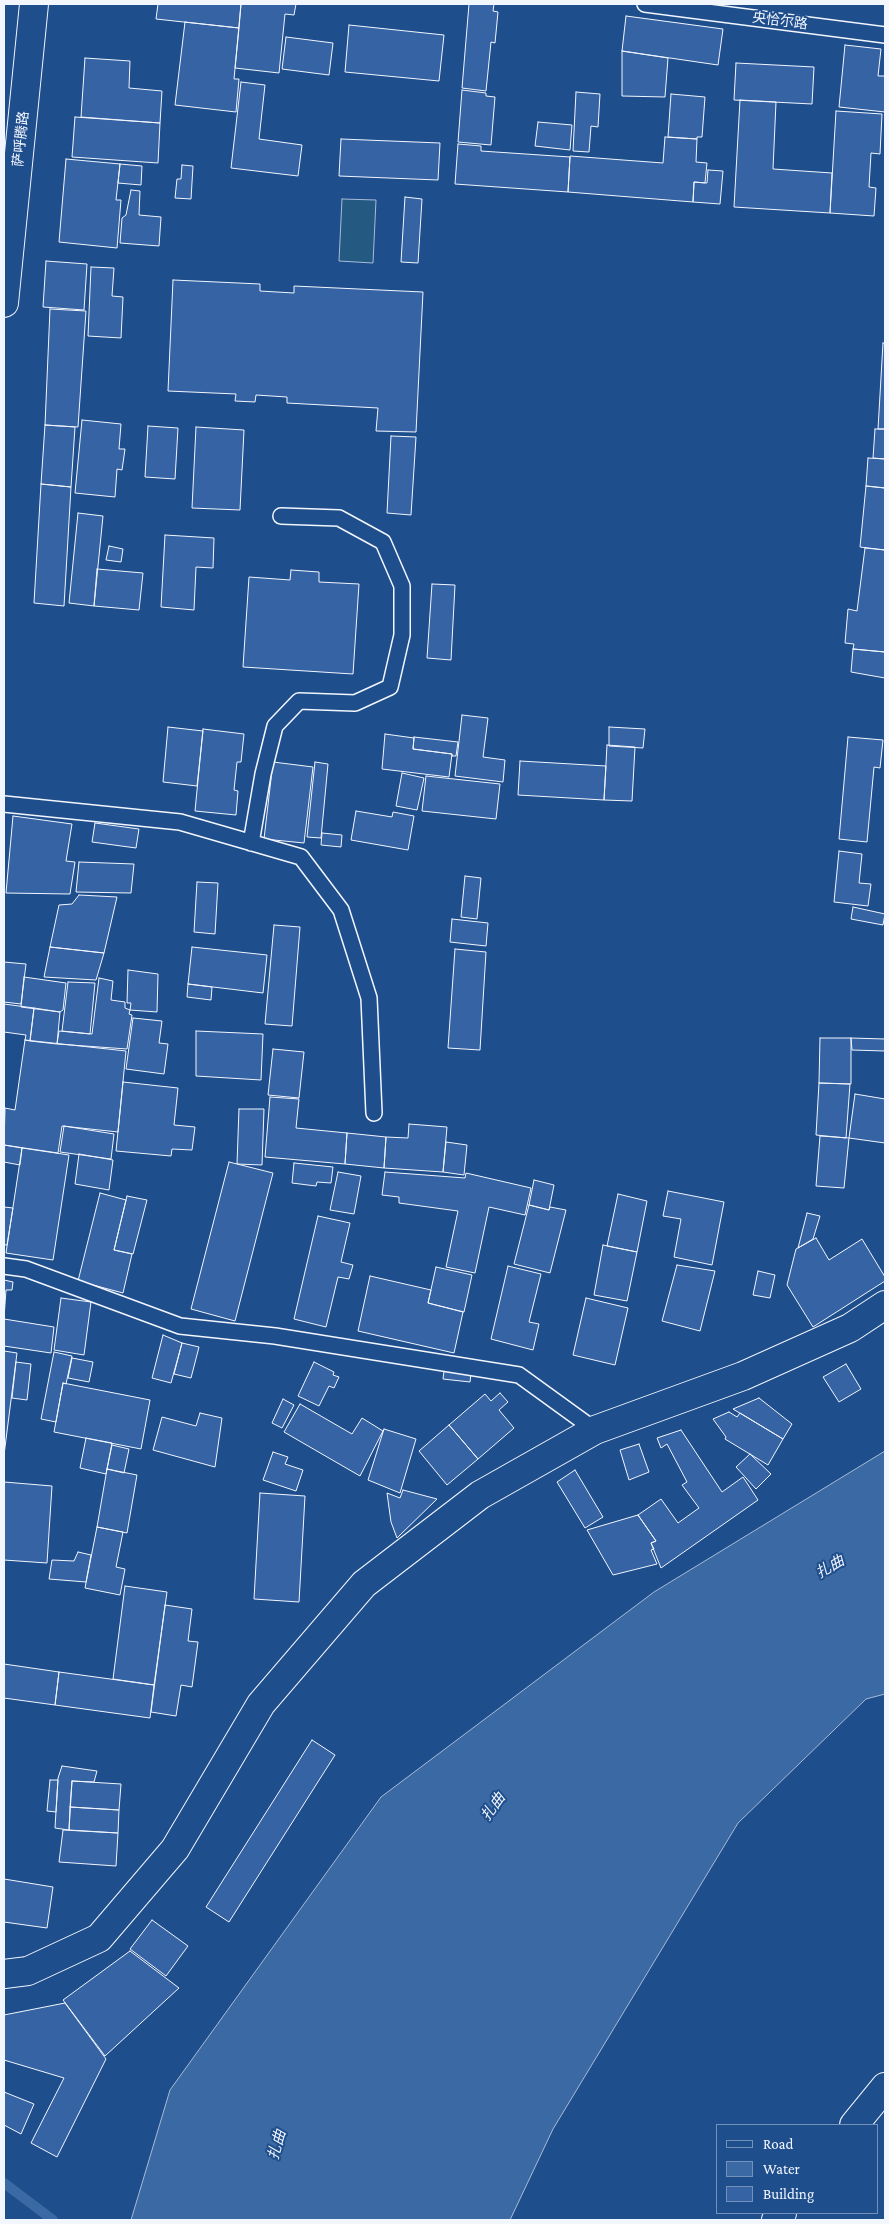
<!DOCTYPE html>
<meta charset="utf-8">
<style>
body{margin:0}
#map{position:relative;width:889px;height:2224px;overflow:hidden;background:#1f4e8c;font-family:"Crimson Pro",serif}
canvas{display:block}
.frame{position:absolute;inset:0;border:5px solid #f2f6ff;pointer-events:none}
.legend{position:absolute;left:716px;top:2124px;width:162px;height:90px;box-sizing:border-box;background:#1f4e8c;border:1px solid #7391ba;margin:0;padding:6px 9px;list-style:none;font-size:15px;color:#f2f6ff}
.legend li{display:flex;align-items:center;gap:10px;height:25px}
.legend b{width:25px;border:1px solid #7391ba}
</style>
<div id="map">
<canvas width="889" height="2224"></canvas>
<div class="frame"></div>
<ul class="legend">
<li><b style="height:6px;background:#1f4e8c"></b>Road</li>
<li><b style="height:14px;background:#3b69a3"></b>Water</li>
<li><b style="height:14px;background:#3563a3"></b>Building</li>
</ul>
</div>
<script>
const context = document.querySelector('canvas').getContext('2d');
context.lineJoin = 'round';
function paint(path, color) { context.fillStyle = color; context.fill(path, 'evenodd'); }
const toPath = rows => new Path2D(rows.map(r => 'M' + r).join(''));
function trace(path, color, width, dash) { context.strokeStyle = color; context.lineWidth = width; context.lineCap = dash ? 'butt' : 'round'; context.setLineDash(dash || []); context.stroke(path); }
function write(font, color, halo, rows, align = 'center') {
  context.font = font + ' "Crimson Pro","Noto Sans SC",serif'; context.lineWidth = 4; context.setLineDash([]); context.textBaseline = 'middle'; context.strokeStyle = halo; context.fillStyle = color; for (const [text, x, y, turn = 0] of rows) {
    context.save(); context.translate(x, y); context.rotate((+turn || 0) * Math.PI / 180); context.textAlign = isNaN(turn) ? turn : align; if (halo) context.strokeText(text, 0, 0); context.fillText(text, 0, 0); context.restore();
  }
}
const green = toPath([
 [342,199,376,200,373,263,339,261,342,199]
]);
paint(green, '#245a82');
trace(green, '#a8bbd7', 1);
const water = toPath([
 [885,1451,885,1694,866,1699,738,1823,553,2129,510,2220,131,2220,170,2090,381,1797,654,1592,885,1451]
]);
paint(water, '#3b69a3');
trace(water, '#a8bbd7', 1);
trace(toPath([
 [4,2183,53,2220]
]), '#3b69a3', 10);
const building = toPath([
 [158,4,241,4,239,28,156,19,158,4],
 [241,4,296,4,294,15,285,14,279,73,235,68,241,4],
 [469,4,494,4,493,11,498,12,495,43,491,42,486,91,462,88,469,4],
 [626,16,723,29,718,65,622,51,626,16],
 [185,22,239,28,234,79,239,79,236,112,175,105,185,22],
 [349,25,444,35,439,81,345,72,349,25],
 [286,37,333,43,329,75,282,69,286,37],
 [845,45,881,49,878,76,885,76,885,112,839,107,845,45],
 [622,51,668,58,665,97,622,96,622,51],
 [85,58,130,61,129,88,162,91,160,123,81,117,85,58],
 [736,63,814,67,812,104,734,100,736,63],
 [241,82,265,85,259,139,302,145,298,176,231,168,241,82],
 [462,90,486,93,486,96,495,97,491,145,458,142,462,90],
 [576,92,600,94,598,127,591,126,589,152,573,151,576,92],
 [671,94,705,97,702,137,697,137,697,139,668,137,671,94],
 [740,100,776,102,773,169,832,173,830,213,734,207,740,100],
 [836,111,882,114,880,154,871,153,869,187,876,188,874,216,830,213,836,111],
 [75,117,160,123,158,163,72,157,75,117],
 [538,122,572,125,570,150,535,146,538,122],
 [665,137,697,139,696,162,707,163,705,183,694,182,693,202,568,192,570,156,663,163,665,137],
 [341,139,440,143,438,180,339,176,341,139],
 [458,144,481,146,481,151,570,157,568,192,455,184,458,144],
 [66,159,120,164,116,200,121,200,117,248,59,242,66,159],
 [120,164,142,166,141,185,118,183,120,164],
 [182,165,193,166,191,199,175,198,177,179,181,179,182,165],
 [708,170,723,171,720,204,693,202,694,182,707,183,708,170],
 [131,190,140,191,139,215,161,217,159,246,120,243,122,218,126,215,131,190],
 [405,197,422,199,418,263,401,262,405,197],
 [46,261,87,264,84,310,43,307,46,261],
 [91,267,114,268,112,296,123,297,121,338,88,336,91,267],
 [173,280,260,284,260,291,294,293,294,286,423,292,416,432,376,431,378,408,287,403,287,397,256,395,255,402,235,401,236,394,168,391,173,280],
 [50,309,86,311,78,427,45,425,50,309],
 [883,343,885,343,885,429,878,429,883,343],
 [82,420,121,424,119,449,125,449,122,470,117,469,115,497,75,493,82,420],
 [45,425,75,427,71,487,41,484,45,425],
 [148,426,178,428,175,479,145,477,148,426],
 [196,427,244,430,240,510,192,508,196,427],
 [875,429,885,429,885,459,873,458,875,429],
 [391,436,416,437,411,515,387,513,391,436],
 [868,458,885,459,885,488,866,486,868,458],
 [41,484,71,487,64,606,34,603,41,484],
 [866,486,885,488,885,550,860,547,866,486],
 [78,513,103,516,94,606,69,603,78,513],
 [165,535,214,538,213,568,196,567,194,610,161,607,165,535],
 [109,546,123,549,121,562,106,560,109,546],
 [865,548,885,550,885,652,853,649,854,644,845,643,848,609,857,611,865,548],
 [97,569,143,573,139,610,94,606,97,569],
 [291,570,319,572,319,582,359,584,353,674,243,667,249,577,290,580,291,570],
 [432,584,455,585,451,660,427,658,432,584],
 [853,649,885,652,885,678,851,672,853,649],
 [462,715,488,718,483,757,505,760,503,782,455,776,462,715],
 [168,727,203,731,197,786,163,782,168,727],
 [609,727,645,729,643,748,609,746,609,727],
 [203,729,244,734,241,762,237,762,234,790,238,791,236,815,195,811,203,729],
 [385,734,414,738,413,749,452,754,449,777,382,769,385,734],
 [414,737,458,742,456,756,452,756,452,754,413,749,414,737],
 [848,737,883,740,880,768,874,767,867,842,839,839,848,737],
 [607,745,635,747,632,801,604,800,607,745],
 [520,761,606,766,604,800,518,795,520,761],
 [273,762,313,767,304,843,264,839,273,762],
 [315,762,328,764,321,838,307,837,315,762],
 [402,773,424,778,417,810,396,806,402,773],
 [426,776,500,784,496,819,422,811,426,776],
 [356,811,392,817,393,812,414,816,408,850,351,840,356,811],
 [13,816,72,824,66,861,75,862,70,894,6,893,13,816],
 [95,823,139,829,136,848,92,842,95,823],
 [322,833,342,835,341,847,321,845,322,833],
 [839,851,862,854,859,883,871,884,868,906,834,902,839,851],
 [79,862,134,864,131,893,76,892,79,862],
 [465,876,481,878,477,919,461,917,465,876],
 [197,882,218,883,215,934,194,932,197,882],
 [79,895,117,897,104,953,50,947,59,905,72,904,79,895],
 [853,907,885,914,883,925,851,919,853,907],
 [452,919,488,923,486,946,450,942,452,919],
 [274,925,300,927,292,1026,265,1024,274,925],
 [50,947,104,953,96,980,44,977,50,947],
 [192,947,267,955,263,993,188,984,192,947],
 [455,949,486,952,480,1050,448,1048,455,949],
 [4,962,26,964,21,1004,4,1002,4,962],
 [128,970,158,974,157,1012,130,1010,131,1003,127,1003,128,970],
 [24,977,66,983,63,1010,60,1012,21,1007,24,977],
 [99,978,113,981,111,1000,125,1002,125,1008,130,1010,129,1014,132,1015,127,1049,57,1044,59,1031,92,1034,99,978],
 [68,982,95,983,90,1034,62,1031,68,982],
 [188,984,212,987,211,1000,187,997,188,984],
 [4,1004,34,1008,30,1041,25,1040,26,1035,4,1032,4,1004],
 [34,1008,60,1012,57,1044,30,1041,34,1008],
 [133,1018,162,1021,159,1043,168,1044,164,1074,126,1069,133,1018],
 [196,1031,263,1034,261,1080,196,1076,196,1031],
 [820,1038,851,1038,851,1084,819,1083,820,1038],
 [851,1038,885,1039,885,1051,852,1050,851,1038],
 [25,1040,126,1051,118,1132,62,1126,58,1153,4,1145,5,1108,15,1110,25,1040],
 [273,1049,304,1052,299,1098,268,1095,273,1049],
 [123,1082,178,1088,174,1125,195,1127,192,1150,172,1149,171,1156,116,1151,123,1082],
 [819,1083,850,1084,846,1138,816,1135,819,1083],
 [855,1094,885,1099,885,1143,849,1138,855,1094],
 [270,1097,299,1099,296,1128,347,1133,345,1164,265,1157,270,1097],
 [239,1109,264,1109,262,1165,237,1164,239,1109],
 [409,1124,447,1127,443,1172,384,1168,386,1137,408,1138,409,1124],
 [64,1126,114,1134,111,1159,60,1152,64,1126],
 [347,1133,386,1137,384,1168,345,1164,347,1133],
 [820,1136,849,1138,844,1188,816,1186,820,1136],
 [446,1142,467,1145,464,1175,443,1172,446,1142],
 [4,1145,22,1148,20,1165,4,1162,4,1145],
 [22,1148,69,1155,53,1260,6,1253,22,1148],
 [79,1154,113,1160,109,1190,75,1184,79,1154],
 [229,1162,273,1173,235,1321,191,1309,229,1162],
 [294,1163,333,1167,331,1183,317,1182,316,1186,292,1183,294,1163],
 [338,1172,361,1176,354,1214,330,1210,338,1172],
 [385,1172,465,1178,466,1173,531,1188,525,1215,489,1207,475,1273,446,1267,458,1211,399,1203,399,1197,382,1195,385,1172],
 [534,1180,554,1185,549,1210,529,1205,534,1180],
 [668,1191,724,1202,712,1265,674,1257,681,1219,663,1216,668,1191],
 [100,1193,126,1200,114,1250,132,1254,123,1293,78,1281,100,1193],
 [618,1194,647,1201,637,1252,607,1246,618,1194],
 [127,1196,147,1200,133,1254,114,1250,127,1196],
 [529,1205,549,1210,550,1207,566,1210,550,1273,514,1264,529,1205],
 [4,1207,13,1208,7,1245,4,1245,4,1207],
 [807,1213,820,1216,813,1239,798,1248,807,1213],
 [318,1216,350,1223,341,1262,353,1265,349,1279,338,1277,326,1327,294,1319,318,1216],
 [816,1238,829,1260,862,1239,885,1277,885,1281,813,1327,787,1285,796,1249,816,1238],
 [603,1245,637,1252,627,1301,594,1295,603,1245],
 [677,1265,715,1271,700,1331,662,1321,677,1265],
 [508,1266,541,1274,529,1322,539,1324,533,1350,491,1339,508,1266],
 [436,1267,472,1275,464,1312,428,1303,436,1267],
 [758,1271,775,1275,770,1298,753,1295,758,1271],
 [370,1276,431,1290,428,1303,463,1312,454,1353,358,1331,370,1276],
 [4,1280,13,1282,12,1290,6,1290,4,1318,4,1280],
 [61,1298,91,1302,84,1355,54,1350,61,1298],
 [586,1298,628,1308,615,1365,573,1355,586,1298],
 [4,1319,54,1327,51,1353,4,1346,4,1319],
 [163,1335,182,1343,171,1383,152,1378,163,1335],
 [182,1343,199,1347,191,1378,174,1374,182,1343],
 [4,1351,17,1353,4,1455,4,1351],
 [54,1352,72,1356,66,1384,63,1383,56,1422,41,1419,54,1352],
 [72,1358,93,1362,89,1382,68,1378,72,1358],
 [16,1362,31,1364,27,1400,12,1398,16,1362],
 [314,1362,334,1372,333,1375,339,1377,334,1388,329,1386,319,1406,298,1396,314,1362],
 [846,1364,861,1389,839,1402,823,1377,846,1364],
 [444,1371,471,1374,470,1382,443,1379,444,1371],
 [63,1383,150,1400,141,1449,54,1432,63,1383],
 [500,1393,508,1402,499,1410,514,1428,478,1459,449,1425,485,1394,491,1401,500,1393],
 [759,1398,792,1424,783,1439,733,1409,759,1398],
 [283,1399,294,1405,282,1428,272,1423,283,1399],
 [300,1404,352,1434,362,1418,383,1431,360,1476,284,1432,300,1404],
 [729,1412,737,1417,740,1413,783,1439,768,1465,725,1439,726,1437,713,1419,729,1412],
 [200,1413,222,1418,215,1467,153,1450,162,1417,196,1426,200,1413],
 [449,1425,478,1459,447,1485,419,1451,449,1425],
 [384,1429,416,1439,400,1493,368,1480,384,1429],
 [681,1430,722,1492,743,1477,758,1500,661,1568,651,1543,656,1541,638,1515,661,1499,678,1523,699,1508,682,1485,687,1482,667,1444,661,1448,657,1438,681,1430],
 [86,1438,112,1443,106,1474,80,1468,86,1438],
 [639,1444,649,1472,629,1480,620,1450,639,1444],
 [112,1445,129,1449,124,1473,107,1469,112,1445],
 [273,1452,288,1457,285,1464,303,1470,296,1491,263,1480,273,1452],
 [750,1454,771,1474,756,1489,736,1467,750,1454],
 [107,1469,137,1475,127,1533,97,1527,107,1469],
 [575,1470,603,1517,585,1528,557,1482,575,1470],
 [4,1482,52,1486,47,1563,4,1560,4,1482],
 [403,1490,437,1499,397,1538,391,1522,387,1493,400,1498,403,1490],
 [260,1493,305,1496,299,1602,254,1599,260,1493],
 [638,1515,656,1541,651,1543,654,1549,651,1550,657,1564,613,1575,587,1530,638,1515],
 [97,1527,123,1532,116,1567,125,1569,120,1595,85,1588,97,1527],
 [78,1552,91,1555,86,1582,49,1579,52,1560,74,1561,78,1552],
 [125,1586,167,1592,154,1685,113,1679,125,1586],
 [165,1605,192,1609,188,1641,198,1642,192,1687,181,1685,176,1716,151,1712,165,1605],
 [4,1664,59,1672,55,1705,4,1698,4,1664],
 [59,1672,154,1685,150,1718,55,1705,59,1672],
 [312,1740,335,1755,229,1922,206,1907,312,1740],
 [62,1766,97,1771,94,1782,72,1781,69,1830,55,1828,58,1778,62,1766],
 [50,1780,58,1780,56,1812,47,1811,50,1780],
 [72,1781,121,1784,119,1810,70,1807,72,1781],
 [70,1807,119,1810,118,1833,69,1830,70,1807],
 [63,1830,118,1833,116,1866,59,1862,63,1830],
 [4,1879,53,1887,47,1928,4,1922,4,1879],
 [152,1920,188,1946,166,1976,130,1949,152,1920],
 [130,1951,179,1988,105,2056,63,2000,130,1951],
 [65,2003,106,2059,57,2157,31,2143,64,2078,4,2060,4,2015,65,2003],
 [4,2092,34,2104,21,2134,4,2125,4,2092]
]);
paint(building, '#3563a3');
trace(building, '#f2f6ff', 1);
const service = toPath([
 [645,4,885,35],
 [4,804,180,822,301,857,341,910,369,998,374,1113],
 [251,843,263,774,275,726,299,701,355,703,390,687,402,635,402,586,383,542,339,518,281,516],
 [4,1266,26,1269,180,1326,275,1336,519,1375,595,1430]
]);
const tertiary = toPath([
 [4,1974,28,1971,99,1938,175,1849,261,1704,364,1584,480,1495,595,1430,743,1376,850,1328,885,1305],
 [854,2125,885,2087],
 [776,2220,782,2213]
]);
const trunk = toPath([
 [4,303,34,4]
]);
trace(service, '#f2f6ff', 18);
trace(tertiary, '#f2f6ff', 30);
trace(trunk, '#f2f6ff', 30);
trace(service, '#1f4e8c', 15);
trace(tertiary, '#1f4e8c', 28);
trace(trunk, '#1f4e8c', 28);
write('14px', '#f2f6ff', '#1f4e8c', [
 ["央恰尔路",780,21,7],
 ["萨呼腾路",21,139,-84]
]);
write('italic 15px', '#f2f6ff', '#1f4e8c', [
 ["扎曲",830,1567,-30],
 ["扎曲",493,1807,-54],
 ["扎曲",277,2145,-74]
]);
</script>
